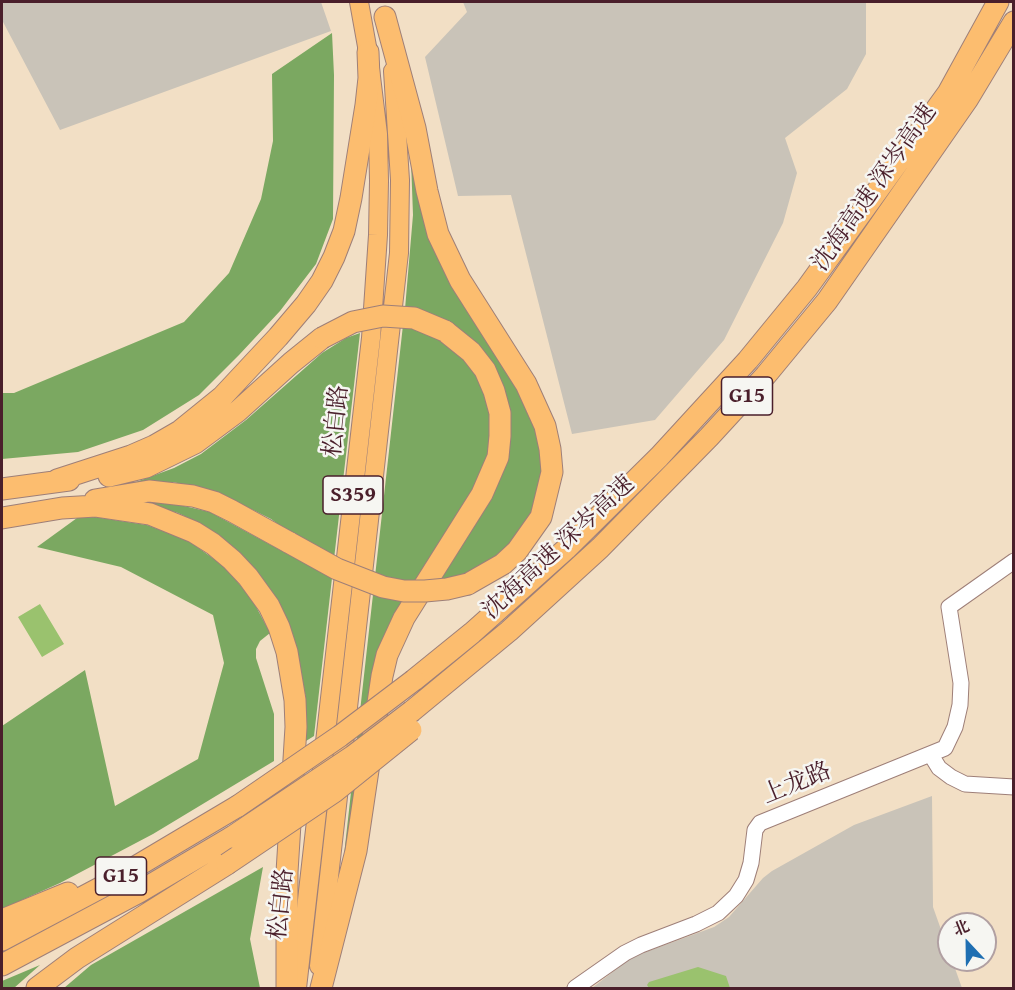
<!DOCTYPE html>
<meta charset="utf-8">
<style>
body{margin:0}
#map{position:relative;width:1015px;height:990px;overflow:hidden;background:#f2dfc5;font-family:"Gentium Book Plus","Noto Serif SC",serif}
canvas{display:block}
.frame{position:absolute;inset:0;border:3px solid #4a1f2b;pointer-events:none}
.north{position:absolute;left:937px;top:912px;width:60px;height:60px;box-sizing:border-box;background:#f6f6f2;border:2px solid #b1a0a2;border-radius:50%;rotate:338deg;font-size:16px;font-weight:700;line-height:24px;text-align:center;color:#4a1f2b}
.north::after{content:'';display:block;margin:auto;width:21px;height:27px;background:#1f6fb2;clip-path:polygon(50% 0,100% 100%,50% 72%,0 100%)}
</style>
<div id="map">
<canvas width="1015" height="990"></canvas>
<div class="frame"></div>
<div class="north">北</div>
</div>
<script>
const context = document.querySelector('canvas').getContext('2d');
context.lineJoin = 'round';
function paint(path, color) { context.fillStyle = color; context.fill(path, 'evenodd'); }
const toPath = rows => new Path2D(rows.map(r => 'M' + r).join(''));
function trace(path, color, width, dash) { context.strokeStyle = color; context.lineWidth = width; context.lineCap = dash ? 'butt' : 'round'; context.setLineDash(dash || []); context.stroke(path); }
function write(font, color, halo, rows, align = 'center') {
  context.font = font + ' "Gentium Book Plus","Noto Serif SC",serif'; context.lineWidth = 5; context.setLineDash([]); context.textBaseline = 'middle'; context.strokeStyle = halo; context.fillStyle = color; for (const [text, x, y, turn = 0] of rows) {
    context.save(); context.translate(x, y); context.rotate((+turn || 0) * Math.PI / 180); context.textAlign = isNaN(turn) ? turn : align; if (halo) context.strokeText(text, 0, 0); context.fillText(text, 0, 0); context.restore();
  }
}
paint(toPath([
 [2,2,321,2,331,31,60,130,2,20],
 [463,2,866,2,866,54,847,89,785,138,797,173,783,223,724,340,655,420,572,434,511,195,458,196,425,57,467,12],
 [932,796,933,907,949,952,949,960,952,960,962,988,592,988,632,957,714,927,729,917,763,878,772,871,854,825]
]), '#c9c3b8');
paint(toPath([
 [40,604,64,644,42,657,18,617],
 [698,967,726,976,730,988,649,988,647,985,649,982]
]), '#9ac26e');
paint(toPath([
 [332,33,334,75,333,219,316,264,280,311,239,355,199,395,143,430,78,452,2,459,2,393,14,393,184,322,229,273,261,199,273,141,272,74],
 [410,133,419,193,519,388,538,428,543,468,535,507,501,556,466,576,436,583,476,521,502,389,405,309,413,215],
 [403,325,452,345,478,374,492,414,492,436,485,470,397,614,341,882],
 [360,333,334,559,294,536,271,519,217,492,173,482,136,482,174,468,201,454,246,420,322,353,346,338],
 [142,502,171,503,210,512,332,578,314,736,306,741,306,699,297,649,278,601,269,588,239,552,199,523,178,513],
 [95,517,147,525,189,541,225,567,252,599,270,633,260,641,256,649,256,658,274,714,274,761,153,834,60,883,2,909,2,726,85,670,115,806,198,759,224,663,213,615,121,567,37,547,77,518],
 [263,867,250,939,260,988,64,988,91,965],
 [40,965,14,988,2,988,2,981]
]), '#7ba861');
const minor = toPath([
 [931,755,939,768,951,777,965,784,1014,787],
 [575,988,625,953,641,945,696,924,718,913,736,896,746,880,751,863,755,830,760,823,945,748,955,727,960,705,961,683,949,607,1014,561]
]);
const major = toPath([
 [319,966,399,253,400,180,393,71],
 [297,988,371,338,378,235,379,181,378,134,368,52,359,2]
]);
const highway = toPath([
 [385,17,415,128,427,191,438,234,460,280,526,384,545,426,550,449,552,472,541,517,517,551,503,564,468,584],
 [109,476,146,467,195,443,238,411,291,363,322,338],
 [57,480,131,456,154,446,180,431,222,397,278,337,306,304,322,281,334,257,344,231,351,198,366,105,369,78,368,52],
 [2,489,69,480],
 [95,500,149,491,193,496,214,502,232,511,290,543],
 [2,518,62,508,96,506,150,514,194,532,213,544,232,560,248,577,269,606,279,627,287,652,295,700,296,727,287,872,287,988],
 [414,680,472,633,566,549,659,457,748,360,807,288,948,93,998,2],
 [412,711,509,631,600,548,709,437,766,375,827,301,967,100,1014,22],
 [2,920,68,893],
 [2,940,100,888,238,806],
 [2,965,139,892,232,837],
 [37,988,77,958,227,864],
 [321,988,356,851,382,676,387,655,404,618,482,494,498,457,500,436,500,413,494,391,485,370,471,352,445,331]
]);
trace(minor, '#9e7f78', 17);
trace(major, '#9e7f78', 20);
trace(highway, '#9e7f78', 23);
trace(minor, '#fff', 15);
trace(major, '#fcbd6f', 18);
trace(highway, '#fcbd6f', 21);
const highwayBridge = toPath([
 [322,338,353,322,383,316,414,318,445,331],
 [290,543,337,569,383,587,404,591,425,591,447,589,468,584],
 [238,806,340,736,414,680],
 [232,837,353,756,412,711],
 [227,864,334,792,411,730]
]);
trace(highwayBridge, '#9e7f78', 23, []);
trace(highwayBridge, '#fcbd6f', 21);
for (const [x, y, w] of [
 [747,396,51],
 [353,495,60],
 [121,876,51]
]) { const box = new Path2D(); box.roundRect(x - w / 2, y - 19, w, 38, 4.5); context.fillStyle = '#f6f6f2'; context.fill(box); trace(box, '#4a1f2b', 1.5); }
write('bold 22px', '#4a1f2b', null, [
 ["G15",747,396],
 ["S359",353,495],
 ["G15",121,876]
]);
write('24px', '#4a1f2b', '#f6f6f2', [
 ["沈海高速 深岑高速",875,188,-55],
 ["松白路",337,421,-84],
 ["沈海高速 深岑高速",559,548,-43],
 ["上龙路",797,784,-22],
 ["松白路",282,904,-84]
]);
</script>
